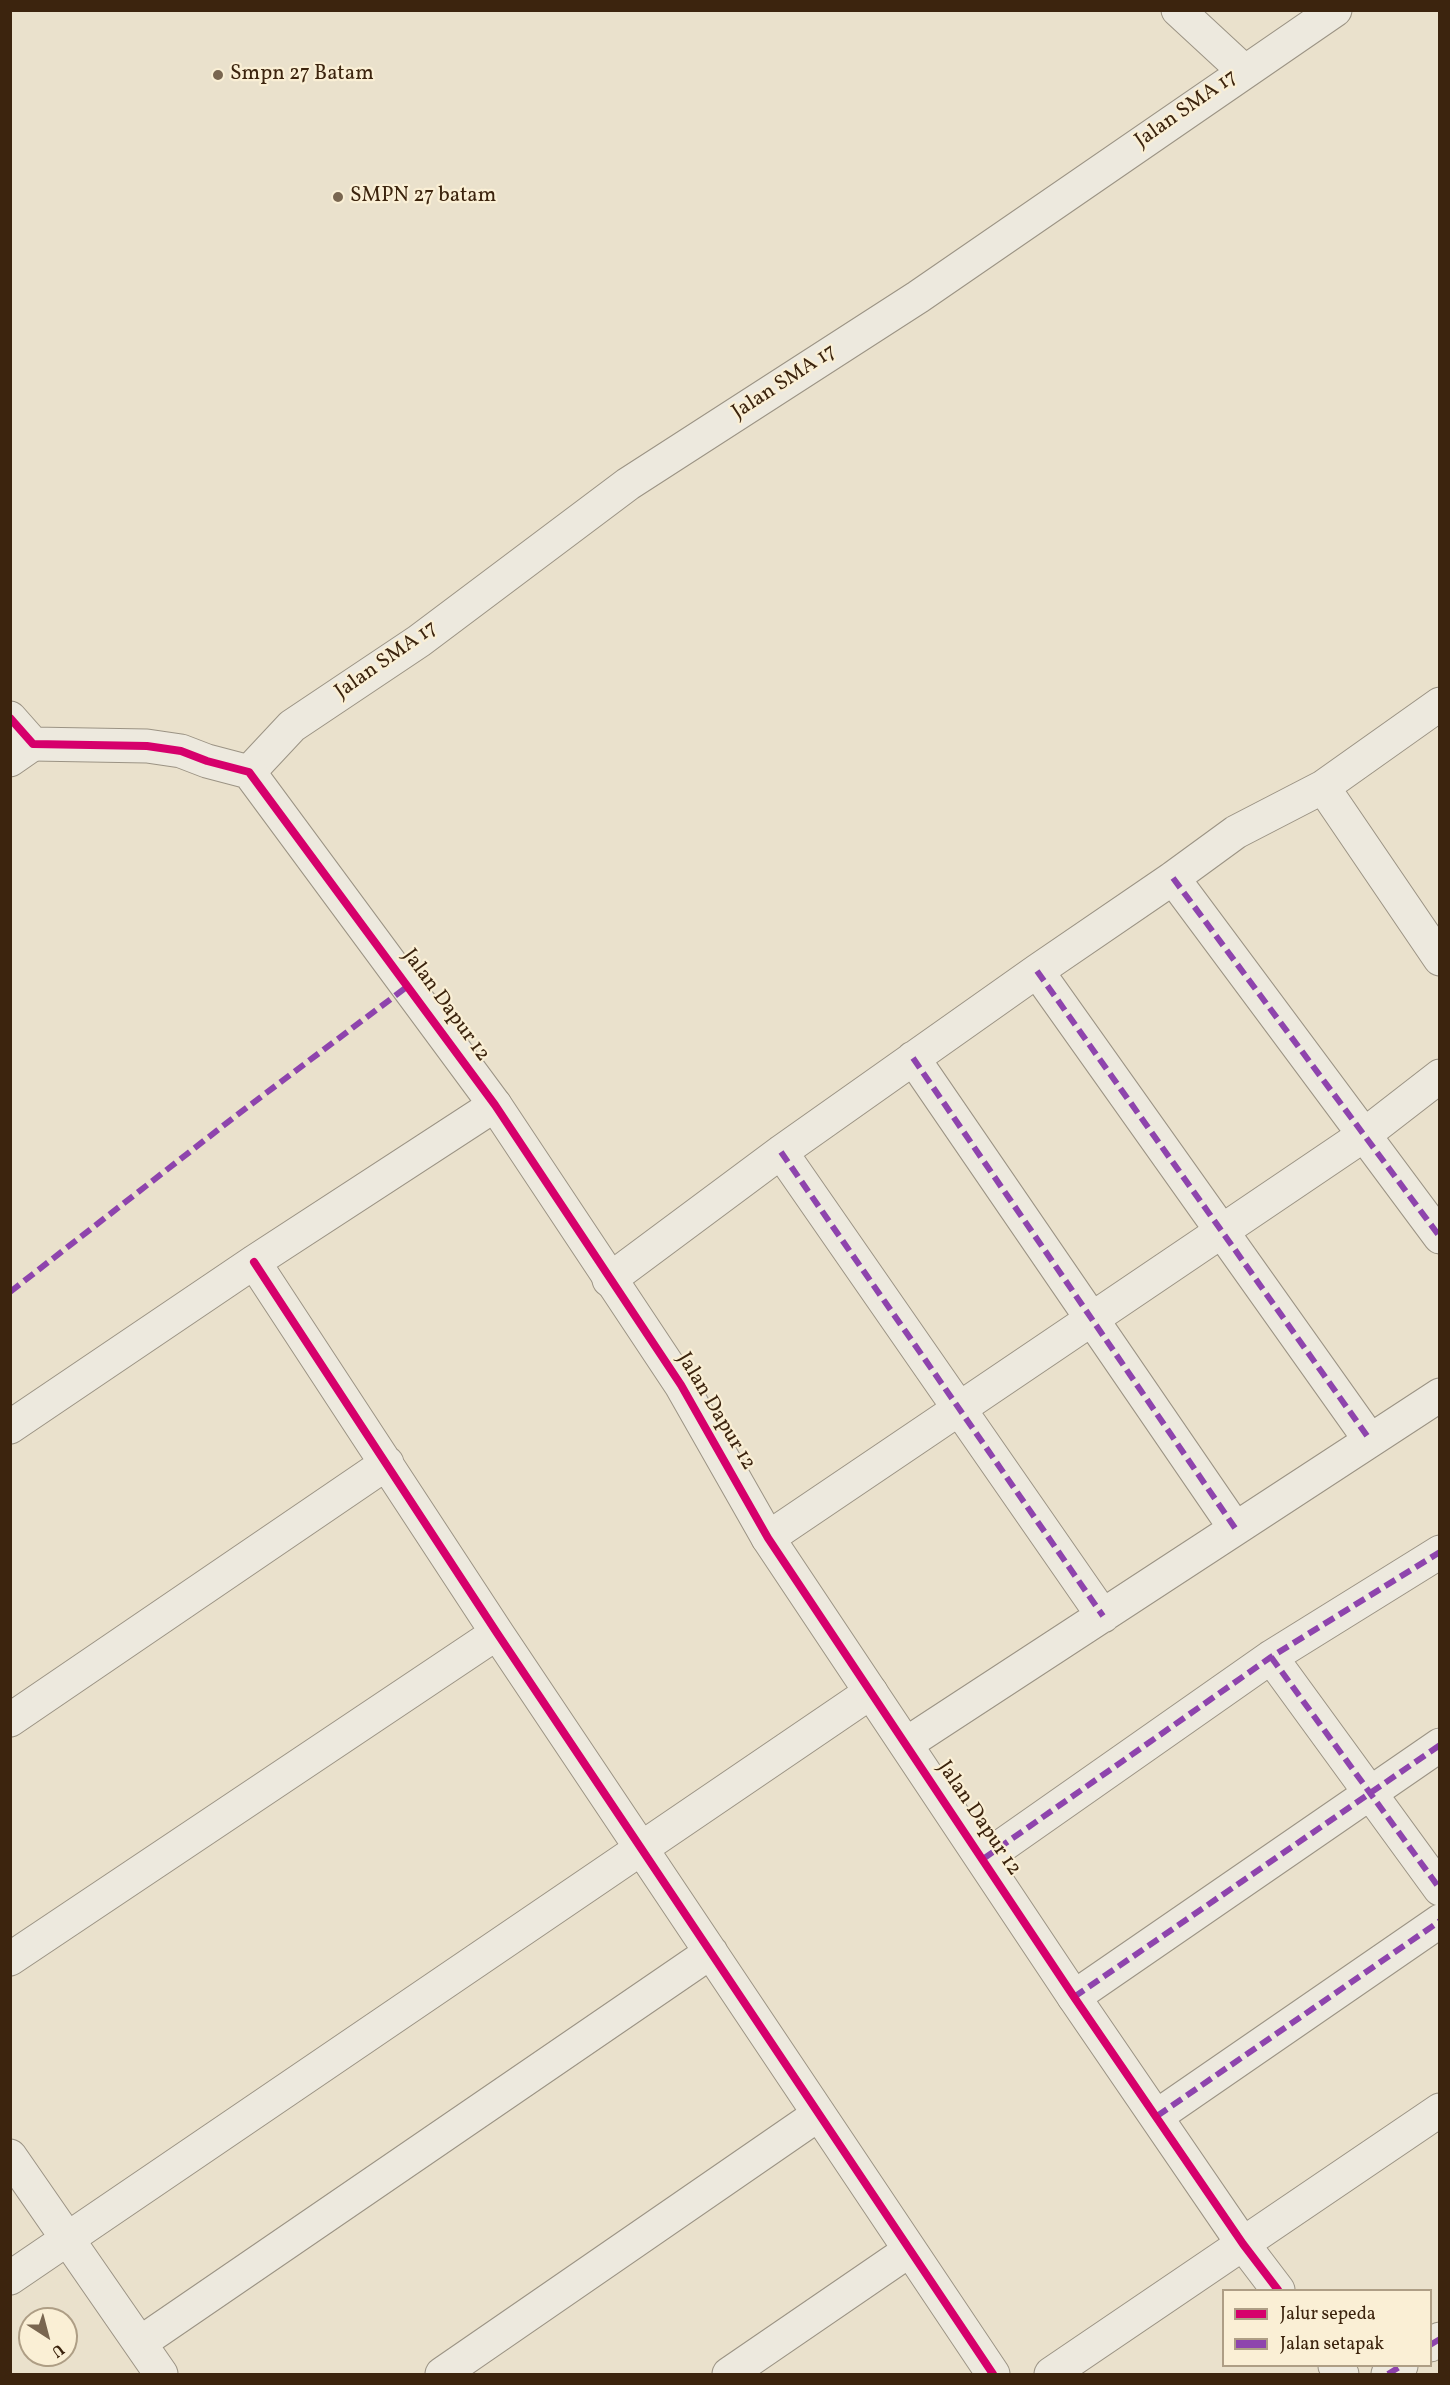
<!DOCTYPE html>
<style>
body{margin:0}
#map{position:relative;width:1450px;height:2385px;overflow:hidden;background:#eae1cc;font-family:Vollkorn,serif}
canvas{display:block}
.frame{position:absolute;inset:0;border:12px solid #3c240e;pointer-events:none}
.legend{position:absolute;left:1222px;top:2289px;width:210px;height:78px;box-sizing:border-box;background:#faefd5;border:2px solid #ae9e85;margin:0;padding:8px 10px;list-style:none;font-size:18px;color:#3c240e}
.legend li{display:flex;align-items:center;gap:12px;height:30px}
.legend b{width:30px;border:2px solid #ae9e85}
.north{position:absolute;left:18px;top:2307px;width:60px;height:60px;box-sizing:border-box;background:#faefd5;border:2px solid #ae9e85;border-radius:50%;rotate:144deg;font-size:16px;font-weight:700;line-height:24px;text-align:center;color:#3c240e}
.north::after{content:'';display:block;margin:auto;width:21px;height:27px;background:#796650;clip-path:polygon(50% 0,100% 100%,50% 72%,0 100%)}
</style>
<div id="map">
<canvas width="1450" height="2385"></canvas>
<div class="frame"></div>
<ul class="legend">
<li><b style="height:8px;background:#d6006c"></b>Jalur sepeda</li>
<li><b style="height:8px;background:#8e44ad"></b>Jalan setapak</li>
</ul>
<div class="north">U</div>
</div>
<script>
const context = document.querySelector('canvas').getContext('2d');
context.lineJoin = 'round';
const toPath = rows => new Path2D(rows.map(r => 'M' + r).join(''));
function trace(path, color, width, dash) { context.strokeStyle = color; context.lineWidth = width; context.lineCap = dash ? 'butt' : 'round'; context.setLineDash(dash || []); context.stroke(path); }
function write(font, color, halo, rows, align = 'center') {
  context.font = font + ' Vollkorn,serif'; context.lineWidth = 4.5; context.setLineDash([]); context.textBaseline = 'middle'; context.strokeStyle = halo; context.fillStyle = color; for (const [text, x, y, turn = 0] of rows) {
    context.save(); context.translate(x, y); context.rotate((+turn || 0) * Math.PI / 180); context.textAlign = isNaN(turn) ? turn : align; if (halo) context.strokeText(text, 0, 0); context.fillText(text, 0, 0); context.restore();
  }
}
const minor = toPath([
 [1178,10,1244,71],
 [10,760,33,744],
 [249,772,292,726,419,641,628,484,918,297,1335,10],
 [1323,787,1440,959],
 [1173,878,1440,1237],
 [1037,971,1370,1440],
 [913,1058,1235,1528],
 [781,1152,1103,1616],
 [254,1262,497,1633,993,2374],
 [609,1280,781,1152,1037,971,1173,878,1236,832,1323,787,1440,704],
 [10,1427,254,1262,495,1105],
 [768,1538,1364,1135,1440,1076],
 [1271,1657,1440,1889],
 [10,1720,387,1463],
 [906,1744,1440,1395],
 [983,1859,1271,1657,1440,1552],
 [10,1959,497,1633],
 [1074,1997,1440,1745],
 [1157,2116,1440,1921],
 [10,2156,161,2374],
 [10,2278,871,1692],
 [140,2343,711,1952],
 [1430,2345,1440,2339],
 [442,2374,819,2114],
 [729,2374,910,2250],
 [1051,2374,1440,2110],
 [1388,2374,1401,2366]
]);
const tertiary = toPath([
 [10,718,33,744,147,746,181,751,207,761,249,772,495,1105,681,1385,768,1538,1074,1997,1243,2244,1278,2290],
 [1335,2366,1342,2374]
]);
trace(minor, '#9b9384', 35);
trace(tertiary, '#9b9384', 35);
trace(minor, '#ede9de', 33);
trace(tertiary, '#ede9de', 33);
trace(toPath([
 [1173,878,1440,1237],
 [1037,971,1370,1440],
 [913,1058,1235,1528],
 [781,1152,1103,1616],
 [10,1292,237,1115,408,986],
 [1271,1657,1440,1889],
 [983,1859,1271,1657,1440,1552],
 [1074,1997,1440,1745],
 [1157,2116,1440,1921],
 [1430,2345,1440,2339],
 [1388,2374,1401,2366]
]), '#8e44ad', 6, [12, 6]);
trace(toPath([
 [10,718,33,744,147,746,181,751,207,761,249,772,495,1105,681,1385,768,1538,1074,1997,1243,2244,1278,2290],
 [254,1262,497,1633,993,2374]
]), '#d6006c', 8);
for (const [x, y, r, color] of [
 [218,75,6,"#796650"],
 [338,197,6,"#796650"]
]) { const dot = new Path2D(); dot.arc(x, y, r, 0, 2 * Math.PI); context.fillStyle = color; context.fill(dot); trace(dot, '#faefd5', 2); }
write('21px', '#3c240e', '#faefd5', [
 ["Smpn 27 Batam",230,75],
 ["SMPN 27 batam",350,197]
], 'left');
write('21px', '#3c240e', '#faefd5', [
 ["Jalan SMA 17",1187,110,-35],
 ["Jalan SMA 17",785,383,-33],
 ["Jalan SMA 17",387,661,-35],
 ["Jalan Dapur 12",445,1006,54],
 ["Jalan Dapur 12",715,1412,59],
 ["Jalan Dapur 12",978,1819,56]
]);
</script>
